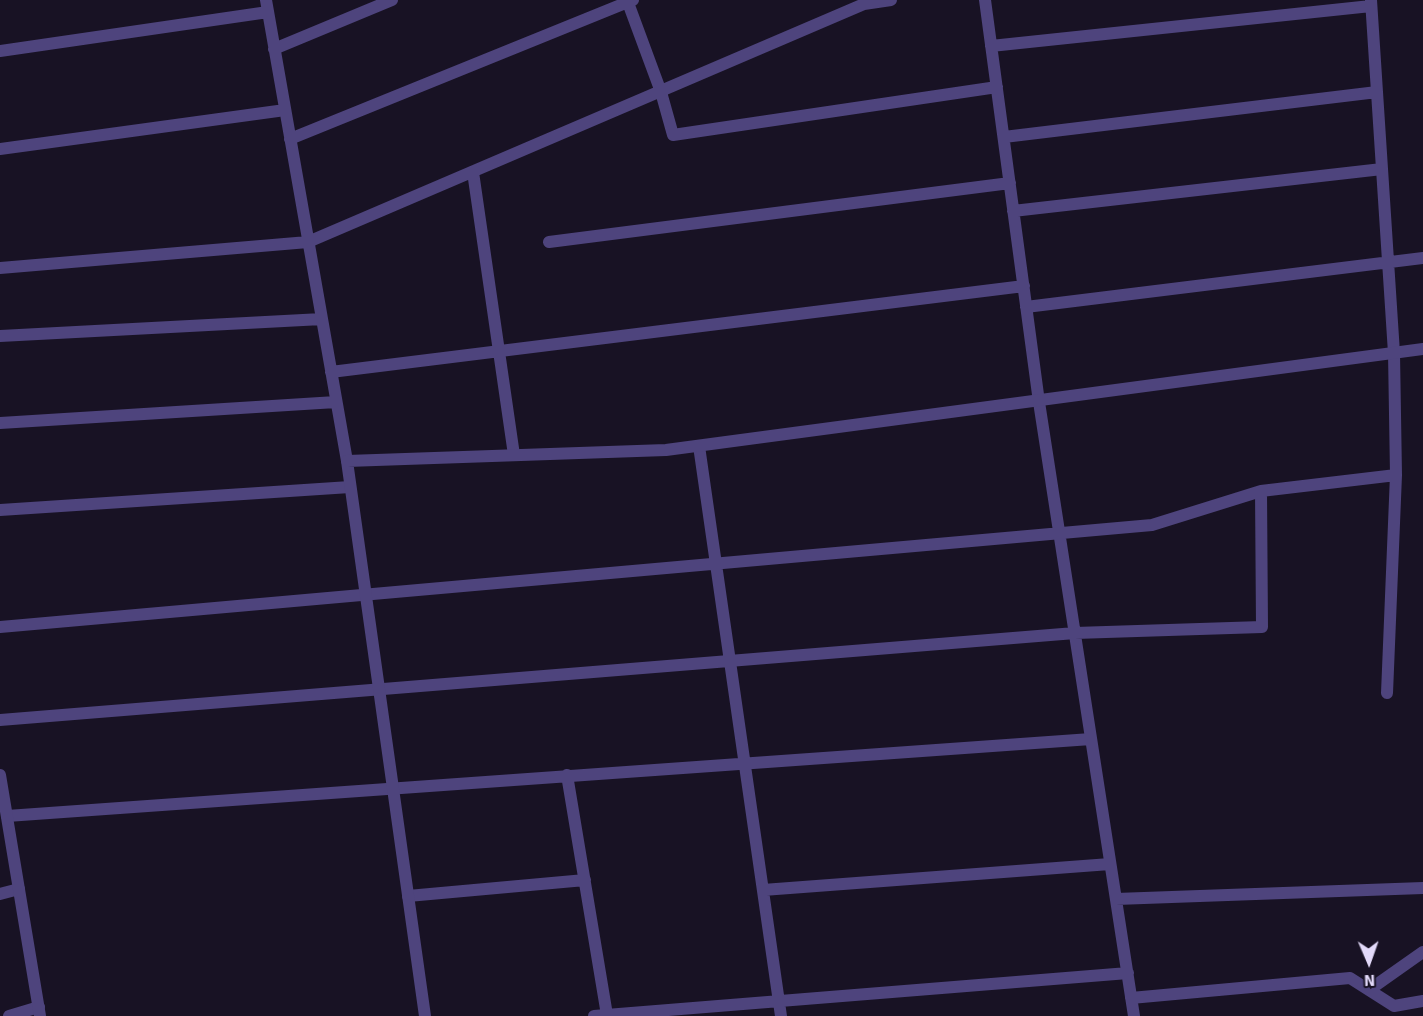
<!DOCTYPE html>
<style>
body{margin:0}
#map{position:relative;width:1423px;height:1016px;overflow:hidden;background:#181224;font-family:Signika,sans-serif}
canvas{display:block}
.north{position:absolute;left:1339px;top:932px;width:60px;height:60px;-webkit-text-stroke:4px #181224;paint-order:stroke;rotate:178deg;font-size:16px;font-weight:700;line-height:24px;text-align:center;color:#e3dafa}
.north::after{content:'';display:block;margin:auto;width:21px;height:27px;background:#e3dafa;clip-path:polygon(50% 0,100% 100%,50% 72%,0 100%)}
</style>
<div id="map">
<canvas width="1423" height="1016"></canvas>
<div class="north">N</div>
</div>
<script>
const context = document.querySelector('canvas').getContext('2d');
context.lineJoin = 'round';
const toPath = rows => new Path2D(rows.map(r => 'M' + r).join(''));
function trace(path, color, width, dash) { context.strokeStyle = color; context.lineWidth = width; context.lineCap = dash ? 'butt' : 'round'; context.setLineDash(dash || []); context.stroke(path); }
trace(toPath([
 [266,0,347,461],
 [627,0,661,92,673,135,997,87],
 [985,0,1039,402,1134,1016],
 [991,46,1371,6],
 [274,49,392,0],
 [0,51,268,12],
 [1004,137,1377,92],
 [290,139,633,0],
 [0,149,285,110],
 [473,172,514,455],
 [1013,211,1382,169],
 [549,242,1010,183],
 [0,268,308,242,864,4,891,0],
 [1026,307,1423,258],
 [0,336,322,319],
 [331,372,1024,286],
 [0,423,336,402],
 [699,446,781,1016],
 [0,510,350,487],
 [0,627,1152,525,1261,491,1396,475,1394,353,1371,0],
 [1387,693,1396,475],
 [0,720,1075,633,1262,627,1261,491],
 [567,775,607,1015],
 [7,816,1091,739],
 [763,890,1110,864],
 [0,894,19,889],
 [408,896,585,880],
 [1116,899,1423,888],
 [1369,990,1423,952],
 [1131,998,1350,978,1394,1006,1423,1001],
 [9,1016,39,1007],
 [594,1016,1128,973]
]), '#4e447d', 12);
trace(toPath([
 [0,775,40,1016],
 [425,1016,347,461,666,450,1423,349]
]), '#4e447d', 12);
</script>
